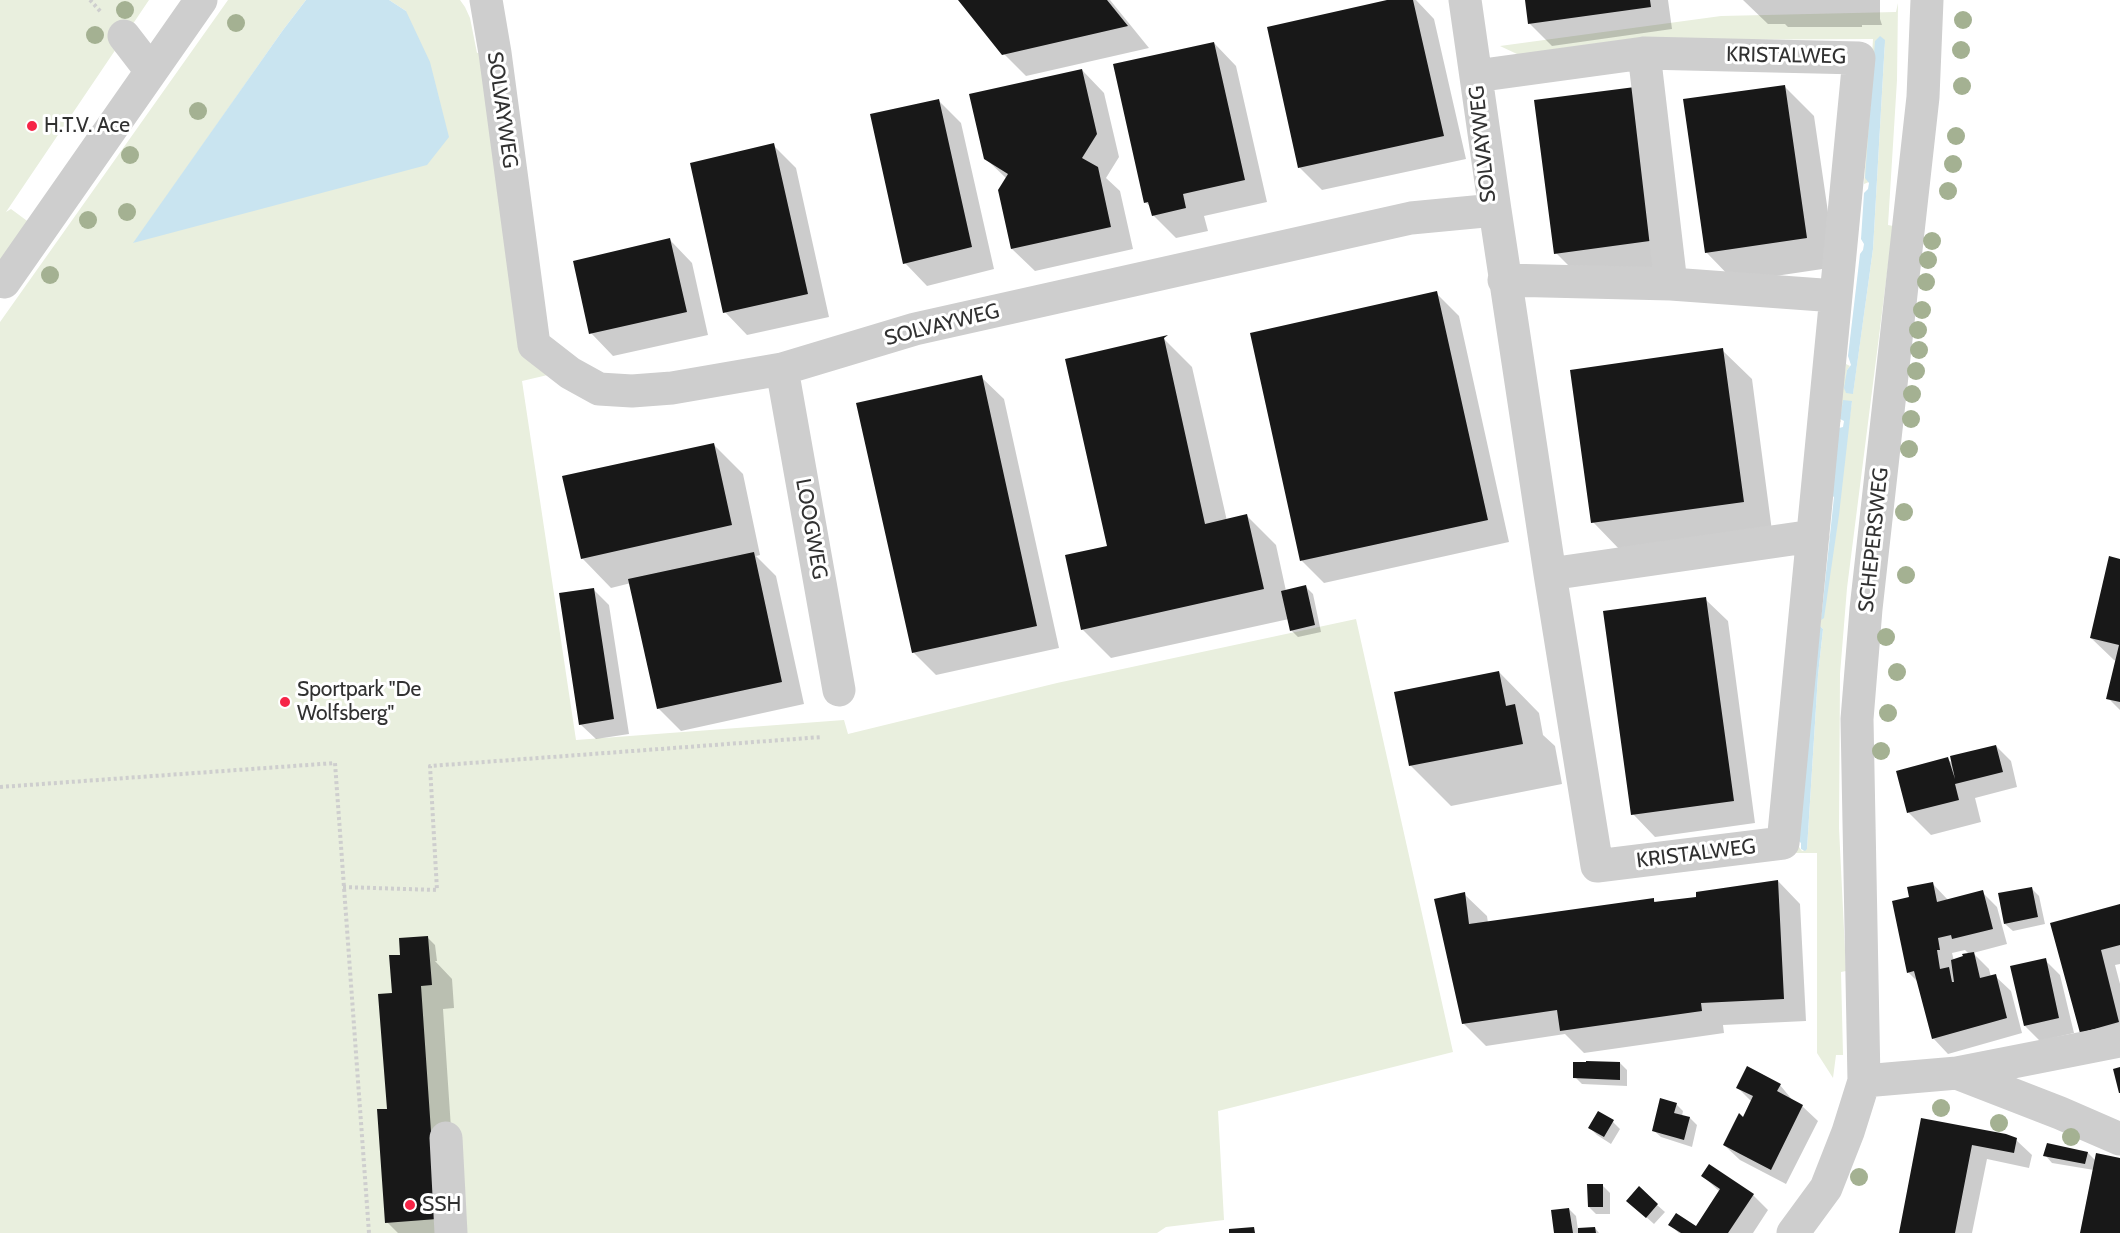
<!DOCTYPE html>
<style>
body{margin:0}
canvas{display:block;background:#fff}
</style>
<canvas width="2120" height="1233"></canvas>
<script>
const context = document.querySelector('canvas').getContext('2d');
context.lineJoin = 'round';
function paint(path, color) { context.fillStyle = color; context.fill(path, 'evenodd'); }
const toPath = rows => new Path2D(rows.map(r => 'M' + r).join(''));
function trace(path, color, width, dash) { context.strokeStyle = color; context.lineWidth = width; context.lineCap = dash ? 'butt' : 'round'; context.setLineDash(dash || []); context.stroke(path); }
function write(font, color, halo, rows, align = 'center') {
  context.font = font + ' Cabin,sans-serif'; context.lineWidth = 6; context.setLineDash([]); context.textBaseline = 'middle'; context.strokeStyle = halo; context.fillStyle = color; for (const [text, x, y, turn = 0] of rows) {
    context.save(); context.translate(x, y); context.rotate((+turn || 0) * Math.PI / 180); context.textAlign = isNaN(turn) ? turn : align; if (halo) context.strokeText(text, 0, 0); context.fillText(text, 0, 0); context.restore();
  }
}
paint(toPath([
 [0,0,149,0,6,212,11,209,30,223,0,266],
 [228,0,306,0,283,30,134,243,406,11,389,0,460,0,465,7,470,18,477,53,484,52,552,374,522,381,576,740,844,720,848,734,1057,683,1356,619,1453,1052,1218,1111,1224,1220,1166,1227,1157,1233,0,1233,0,322],
 [1898,3,1897,80,1888,225,1893,226,1847,588,1840,674,1839,828,1846,971,1841,972,1843,1055,1836,1055,1833,1078,1817,1053,1817,853,1796,853,1796,847,1799,847,1802,851,1807,849,1818,675,1823,629,1820,626,1852,401,1840,419,1841,422,1838,421,1846,364,1850,366,1847,370,1845,391,1853,393,1873,249,1885,40,1869,182,1864,184,1873,39,1669,40,1528,54,1517,54,1500,46,1721,16,1896,12]
]), '#e9efde');
paint(toPath([
 [306,0,389,0,406,11,430,62,449,137,427,165,133,243,283,30],
 [1880,36,1885,40,1873,249,1853,394,1846,393,1844,388,1847,370,1851,365,1848,356,1860,254,1863,250,1864,244,1861,239,1864,193,1868,189,1869,183,1865,178,1875,41],
 [1843,400,1852,401,1839,515,1824,618,1821,620,1834,497,1830,494,1839,428,1843,427,1844,421,1840,419],
 [1820,626,1823,629,1818,675,1807,849,1805,851,1801,849,1801,843,1798,840]
]), '#c9e4f0');
paint(toPath([
 [960,0,1110,0,1149,48,1026,76,1004,54],
 [1394,0,1416,0,1434,19,1466,159,1322,190,1300,168,1268,28],
 [1526,0,1668,0,1672,29,1552,46,1530,24],
 [1743,0,1880,0,1880,19,1882,25,1862,25,1862,27,1788,27,1785,24,1768,24],
 [1214,43,1236,66,1267,202,1204,216,1208,231,1176,238,1153,215,1151,207,1145,202],
 [1082,70,1104,93,1119,157,1106,178,1120,191,1133,249,1035,271,1012,249,1007,179,985,158],
 [1785,87,1814,116,1836,267,1735,282,1706,252],
 [939,101,961,123,994,269,927,286,905,263],
 [1535,101,1685,269,1585,282,1556,253],
 [773,145,796,168,829,317,747,335,725,312],
 [670,240,692,263,708,335,613,356,591,333],
 [1436,293,1459,316,1509,542,1324,583,1302,561],
 [1163,338,1192,367,1227,521,1247,516,1276,545,1286,591,1306,587,1313,594,1321,632,1298,637,1291,630,1289,619,1111,658,1082,629,1109,547],
 [1722,350,1752,379,1772,531,1622,552,1593,522],
 [981,377,1004,399,1059,648,936,675,913,652],
 [713,444,743,474,760,555,756,556,776,576,804,704,681,731,658,708,631,583,611,588,582,558],
 [2120,560,2120,710,2108,698,2117,661,2114,660,2091,638],
 [594,590,609,605,629,734,596,739,580,724],
 [1705,599,1728,621,1755,823,1655,837,1633,814],
 [1499,672,1539,713,1543,735,1555,746,1562,784,1451,806,1410,765],
 [1996,746,2011,761,2017,787,1975,798,1981,822,1931,835,1909,813,1898,772,1948,759,1953,764],
 [1778,881,1800,904,1806,1021,1723,1025,1724,1033,1584,1053,1565,1034,1486,1046,1463,1023,1464,894,1487,916,1488,923,1653,899,1657,904,1698,898],
 [1932,883,1948,900,1982,892,1997,907,2007,944,1973,953,1989,969,1991,977,1995,976,2011,991,2022,1033,1948,1054,1933,1038,1919,983,1908,972,1911,899],
 [1965,950,1969,954,1954,961,1952,953],
 [2031,888,2039,896,2045,924,2013,931,2005,924],
 [2120,906,2120,964,2115,965,2120,984,2120,1041,2096,1048,2052,924],
 [428,938,435,945,437,961,435,961,452,979,454,1008,443,1009,458,1233,398,1233,387,1222,389,1110,394,994,401,956],
 [2045,960,2060,975,2074,1033,2040,1041,2025,1026],
 [1620,1063,1627,1070,1627,1086,1582,1084,1575,1077],
 [1780,1085,1794,1102,1802,1106,1818,1121,1786,1184,1740,1160,1724,1145,1744,1119,1752,1102,1738,1088],
 [1676,1104,1683,1111,1682,1116,1690,1118,1697,1125,1692,1147,1661,1137,1653,1130],
 [1922,1119,2016,1140,2032,1155,2029,1168,1987,1159,1972,1233,1900,1233],
 [1613,1122,1620,1129,1611,1144,1597,1135,1590,1128],
 [2088,1153,2096,1161,2120,1160,2120,1233,2081,1233,2094,1170,2052,1163,2045,1155],
 [1703,1176,1753,1195,1768,1210,1753,1233,1679,1233,1670,1225,1696,1228,1720,1192],
 [1602,1185,1610,1193,1610,1214,1596,1214,1589,1207],
 [1639,1189,1665,1212,1654,1224,1636,1208],
 [1569,1209,1576,1216,1578,1230,1595,1228,1599,1233,1555,1233]
]), '#0003');
paint(toPath([
 [958,0,1107,0,1128,26,1002,55],
 [1387,0,1413,0,1444,136,1298,168,1267,27],
 [1525,0,1650,0,1651,7,1528,24],
 [1214,42,1245,180,1183,194,1186,208,1152,216,1148,202,1144,203,1113,64],
 [1082,69,1097,134,1082,158,1098,167,1111,227,1011,249,998,190,1008,174,984,159,969,94],
 [1785,85,1807,238,1705,253,1683,99],
 [1635,87,1657,240,1554,254,1534,100],
 [939,99,972,247,903,264,870,114],
 [774,143,808,294,723,313,690,163],
 [670,238,687,312,589,334,573,261],
 [1437,291,1488,520,1300,561,1250,333],
 [1168,335,1164,338,1205,524,1247,514,1264,589,1081,630,1065,555,1107,546,1065,359],
 [1723,348,1744,502,1591,523,1570,370],
 [982,375,1037,626,912,653,856,403],
 [714,443,732,525,581,559,562,476],
 [754,552,782,682,657,709,628,579],
 [2109,556,2120,559,2120,702,2106,699,2119,645,2090,638],
 [1306,585,1315,625,1290,631,1281,591],
 [594,588,614,719,579,725,559,593],
 [1706,597,1734,801,1631,815,1603,611],
 [1499,671,1506,706,1515,704,1523,744,1409,766,1394,692],
 [1996,745,2003,772,1955,784,1959,800,1907,813,1896,771,1948,757,1955,779,1950,756],
 [1778,880,1784,999,1701,1003,1702,1011,1560,1031,1557,1010,1462,1024,1434,899,1465,892,1469,924,1654,898,1654,902,1696,897,1696,892],
 [1933,882,1937,902,1983,890,1993,929,1952,939,1951,935,1938,938,1940,950,1937,950,1940,969,1949,967,1952,982,1954,982,1951,960,1963,956,1962,954,1974,952,1980,978,1996,974,2007,1018,1932,1039,1914,971,1907,973,1892,901,1909,897,1907,887],
 [2032,887,2038,917,2004,924,1998,893],
 [2120,904,2120,945,2101,950,2119,1022,2080,1033,2050,923],
 [428,936,432,985,421,986,437,1219,385,1223,377,1109,387,1109,378,994,392,993,389,955,400,955,399,938],
 [2046,958,2059,1018,2024,1026,2010,966],
 [1586,1061,1620,1062,1620,1080,1573,1078,1573,1062,1586,1062],
 [1747,1066,1781,1084,1777,1091,1803,1105,1771,1170,1723,1145,1739,1113,1743,1117,1753,1096,1736,1088],
 [2120,1067,2120,1093,2119,1093,2113,1069],
 [1660,1098,1677,1103,1674,1113,1690,1117,1684,1140,1652,1131],
 [1598,1111,1614,1120,1604,1137,1588,1128],
 [1921,1118,2006,1134,2017,1138,2014,1153,1972,1145,1955,1233,1899,1233],
 [2047,1143,2088,1152,2085,1164,2043,1156],
 [2096,1153,2120,1158,2120,1233,2080,1233],
 [1709,1164,1754,1194,1728,1233,1681,1233,1668,1225,1676,1213,1696,1226,1720,1189,1701,1176],
 [1587,1184,1603,1184,1603,1207,1588,1207],
 [1639,1186,1658,1204,1646,1218,1626,1201],
 [1569,1208,1573,1233,1554,1233,1551,1210],
 [1254,1227,1255,1233,1229,1233,1229,1229],
 [1595,1227,1596,1233,1578,1233,1578,1228]
]), '#181818');
trace(toPath([
 [90,0,101,12],
 [0,787,335,763,369,1233],
 [343,887,437,890,430,766,822,737]
]), '#cecece', 4, [3, 3]);
trace(toPath([
 [486,0,495,53,534,345,570,373,599,389,632,391,672,388,782,369,915,329,1411,218,1495,210,1465,0],
 [124,36,151,71],
 [1644,53,1671,284],
 [1476,76,1644,53,1859,58,1783,843,1597,866,1550,574,1495,210],
 [1504,280,1671,284,1836,296],
 [4,282,201,0],
 [782,369,839,690],
 [1550,574,1813,536],
 [1957,1073,2060,1113,2120,1139],
 [1864,1081,1957,1073,2120,1041],
 [446,1138,451,1233],
 [1793,1233,1826,1188,1848,1132,1864,1081,1857,719,1866,609,1923,97,1927,0]
]), '#cecece', 33);
context.fillStyle = '#a4b192';
for (const [x, y] of [
 [125,10],
 [1963,20],
 [236,23],
 [95,35],
 [1961,50],
 [1962,86],
 [198,111],
 [1956,136],
 [130,155],
 [1953,164],
 [1948,191],
 [127,212],
 [88,220],
 [1932,241],
 [1928,260],
 [50,275],
 [1926,282],
 [1922,310],
 [1918,330],
 [1919,350],
 [1916,371],
 [1912,394],
 [1911,419],
 [1909,449],
 [1904,512],
 [1906,575],
 [1886,637],
 [1897,672],
 [1888,713],
 [1881,751],
 [1941,1108],
 [1999,1123],
 [2071,1137],
 [1859,1177]
]) { context.beginPath(); context.arc(x, y, 9, 0, 2 * Math.PI); context.fill(); }
for (const [x, y, r, color] of [
 [32,126,6,"#f62547"],
 [285,702,6,"#f62547"],
 [410,1205,6,"#f62547"]
]) { const dot = new Path2D(); dot.arc(x, y, r, 0, 2 * Math.PI); context.fillStyle = color; context.fill(dot); trace(dot, '#fff', 2); }
write('21px', '#313131', '#fff', [
 ["KRISTALWEG",1786,56,1],
 ["SOLVAYWEG",502,110,82],
 ["SOLVAYWEG",1483,144,-96],
 ["SOLVAYWEG",942,325,-14],
 ["LOOGWEG",811,529,80],
 ["SCHEPERSWEG",1874,540,-84],
 ["KRISTALWEG",1696,854,-7]
]);
write('21px', '#313131', '#fff', [
 ["H.T.V. Ace",44,126],
 ["Sportpark \"De",297,690],
 ["Wolfsberg\"",297,714],
 ["SSH",422,1205]
], 'left');
</script>
